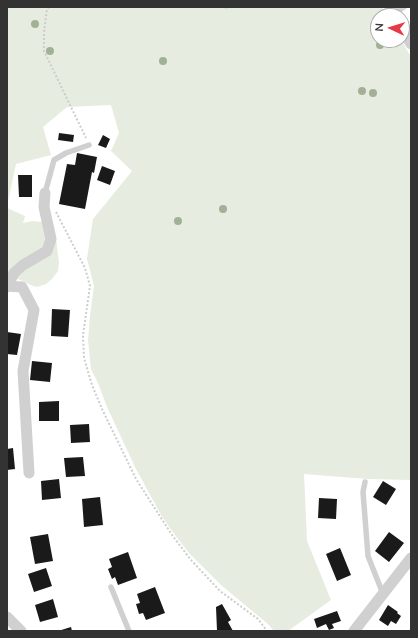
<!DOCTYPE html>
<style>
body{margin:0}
#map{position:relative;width:418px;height:638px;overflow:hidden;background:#fff;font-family:Mulish,sans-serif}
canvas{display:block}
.frame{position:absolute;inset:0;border:8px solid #333;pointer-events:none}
.north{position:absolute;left:370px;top:8px;width:40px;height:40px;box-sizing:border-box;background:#fff;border:1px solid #adadad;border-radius:50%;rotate:274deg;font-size:11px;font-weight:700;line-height:16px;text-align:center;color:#333}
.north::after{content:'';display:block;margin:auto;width:14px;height:18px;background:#e63946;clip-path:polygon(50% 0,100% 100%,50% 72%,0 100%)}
</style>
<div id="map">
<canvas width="418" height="638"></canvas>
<div class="frame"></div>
<div class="north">N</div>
</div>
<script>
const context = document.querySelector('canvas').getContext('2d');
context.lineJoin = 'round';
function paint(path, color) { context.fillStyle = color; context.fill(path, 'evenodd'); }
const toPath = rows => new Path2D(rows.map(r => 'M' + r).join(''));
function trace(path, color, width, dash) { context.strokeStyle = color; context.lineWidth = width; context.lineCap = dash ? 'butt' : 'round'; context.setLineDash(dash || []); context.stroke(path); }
paint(toPath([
 [7,7,382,7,387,16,378,16,378,40,401,40,411,57,411,480,368,479,304,474,307,541,331,600,288,631,274,631,268,624,221,585,189,553,175,535,161,515,136,469,107,407,98,383,91,369,88,340,90,316,94,286,87,259,93,219,132,171,111,151,119,133,111,105,67,107,43,127,51,155,16,164,7,206],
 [7,208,25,216,23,223,32,221,42,222,56,239,59,262,58,271,52,279,46,284,37,287,33,286,16,278,7,275]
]), '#e6ecdf');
trace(toPath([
 [226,8,228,7]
]), '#cfe2ee', 3);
paint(toPath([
 [59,133,74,135,73,142,58,140],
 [103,135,110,139,106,148,98,145],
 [77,153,97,157,94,173,92,172,85,209,59,204,67,164,75,165],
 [102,166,115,171,110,185,97,180],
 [18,175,32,175,32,197,19,197],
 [52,309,70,310,68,337,51,336],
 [7,332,21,334,17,355,7,354],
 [32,361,52,363,50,382,30,380],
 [59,401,59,421,39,421,39,402],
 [89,424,90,442,71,443,70,425],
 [13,448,15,469,7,470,7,449],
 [83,457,85,476,66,477,64,458],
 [59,479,61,498,42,500,41,481],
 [383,481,396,489,386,505,373,497],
 [100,497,103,525,84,527,82,499],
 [319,498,337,499,336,519,318,518],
 [389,532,404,543,389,562,375,551],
 [48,534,53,561,35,564,30,537],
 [340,548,351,575,337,581,326,554],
 [128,552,137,578,118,585,115,577,112,579,108,569,112,567,109,559],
 [46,568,52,586,34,592,28,574],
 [155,587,165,613,146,620,143,613,139,614,136,604,140,603,137,594],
 [53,599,58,617,40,622,35,605],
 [222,604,231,620,228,622,233,631,217,631,216,607],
 [388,605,398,612,397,613,401,616,396,624,391,621,388,626,379,620],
 [337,611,341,621,332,624,334,628,329,630,326,624,317,628,314,619],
 [71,627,72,631,58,631]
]), '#1a1a1a');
trace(toPath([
 [49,7,47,9,44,32,44,51,86,138],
 [56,212,85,268,90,286,83,335,84,358,92,385,102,409,136,479,172,535,191,560,220,591,258,619,267,631]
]), '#cdcdcd', 2, [2, 2]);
trace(toPath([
 [393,13,404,7],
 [45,193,54,160,66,153,89,145],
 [365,482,363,492,368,556,383,594],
 [111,587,129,631]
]), '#d0d0d0', 5.5);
trace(toPath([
 [390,7,395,16],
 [402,29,411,44],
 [7,286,22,287,34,310,23,371,29,473],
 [7,287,14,273,23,265,47,251,51,239,44,207,45,193],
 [7,617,21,631],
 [354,631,411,558]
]), '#d0d0d0', 11);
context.fillStyle = '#a2b095';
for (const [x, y] of [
 [35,24],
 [380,45],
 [50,51],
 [163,61],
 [362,91],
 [373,93],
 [223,209],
 [178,221]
]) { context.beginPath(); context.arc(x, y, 4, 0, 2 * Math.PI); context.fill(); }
</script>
